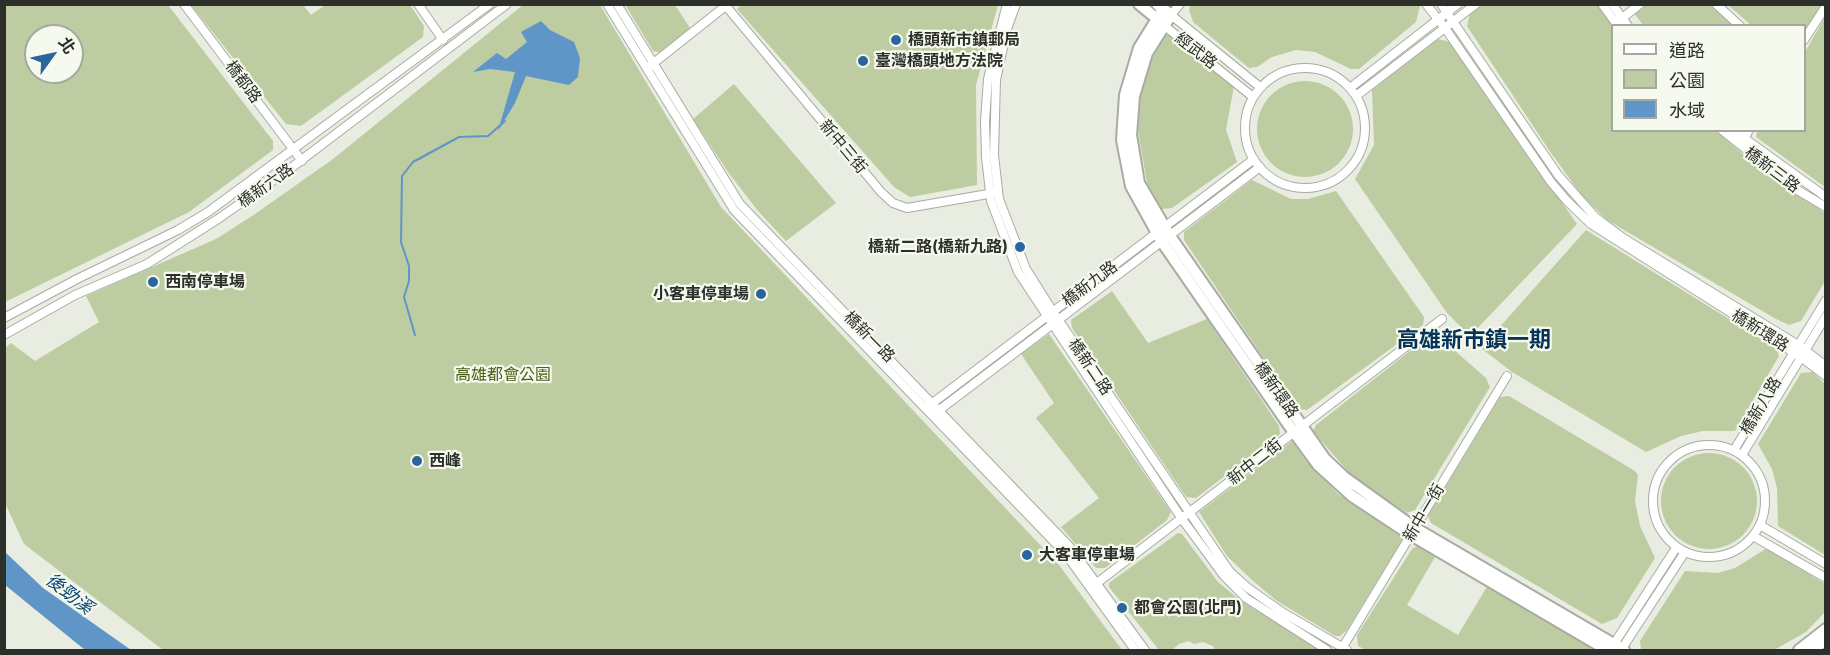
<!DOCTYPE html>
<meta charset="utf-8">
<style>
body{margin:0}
#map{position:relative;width:1830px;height:655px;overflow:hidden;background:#e8ece1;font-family:Inter,"Noto Sans TC",sans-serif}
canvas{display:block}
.frame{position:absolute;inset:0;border:6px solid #2d2f2b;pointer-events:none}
.legend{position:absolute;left:1611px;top:24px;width:195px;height:108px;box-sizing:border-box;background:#f5f9ee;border:2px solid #a5a8a0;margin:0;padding:8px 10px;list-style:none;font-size:18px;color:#2d2f2b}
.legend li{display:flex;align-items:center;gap:12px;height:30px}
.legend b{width:30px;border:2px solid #a5a8a0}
.north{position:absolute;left:24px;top:24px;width:60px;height:60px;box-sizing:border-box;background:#f5f9ee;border:2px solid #a5a8a0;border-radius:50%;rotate:57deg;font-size:16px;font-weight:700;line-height:24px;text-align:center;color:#2d2f2b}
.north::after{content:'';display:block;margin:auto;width:21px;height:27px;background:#28669d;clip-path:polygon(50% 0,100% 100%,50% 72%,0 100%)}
</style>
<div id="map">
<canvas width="1830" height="655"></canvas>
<div class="frame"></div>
<ul class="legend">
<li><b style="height:8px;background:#fff"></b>道路</li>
<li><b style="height:16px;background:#bdcca1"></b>公園</li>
<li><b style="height:16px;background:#6095c7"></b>水域</li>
</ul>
<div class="north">北</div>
</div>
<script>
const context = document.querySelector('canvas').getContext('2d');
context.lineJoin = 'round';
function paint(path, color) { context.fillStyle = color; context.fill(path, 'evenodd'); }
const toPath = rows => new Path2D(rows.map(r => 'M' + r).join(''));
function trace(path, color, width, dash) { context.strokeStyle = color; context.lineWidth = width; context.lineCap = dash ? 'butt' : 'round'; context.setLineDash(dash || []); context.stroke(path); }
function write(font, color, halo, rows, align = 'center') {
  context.font = font + ' Inter,"Noto Sans TC",sans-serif'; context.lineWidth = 4.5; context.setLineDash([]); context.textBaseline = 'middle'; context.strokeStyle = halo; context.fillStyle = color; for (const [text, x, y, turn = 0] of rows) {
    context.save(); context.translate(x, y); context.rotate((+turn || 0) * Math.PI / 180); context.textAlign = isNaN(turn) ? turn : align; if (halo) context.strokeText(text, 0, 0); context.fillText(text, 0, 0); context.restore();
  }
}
paint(toPath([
 [5,4,168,5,273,141,273,150,189,212,5,302],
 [36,36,72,36,72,72,36,72],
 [628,4,675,5,690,28,661,53,653,51,626,6],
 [1191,4,1418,4,1420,6,1416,22,1359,69,1351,69,1315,52,1296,50,1272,57,1257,67,1249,68,1193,22,1189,10],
 [191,5,303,5,311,15,325,5,410,5,424,26,423,37,301,126,286,124],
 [523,5,600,5,721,207,1059,565,1122,650,163,650,24,544,5,503,5,348,11,343,35,361,99,322,86,296,216,239,255,214,333,159],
 [742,5,998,5,976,85,977,185,910,197,894,187,737,9],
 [1482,5,1597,5,1614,25,1612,130,1716,131,1750,160,1825,213,1825,281,1801,321,1789,325,1776,319,1607,220,1582,196,1549,150,1467,26,1470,13],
 [1646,5,1710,5,1733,25,1643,25,1634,13],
 [1728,5,1821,5,1805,31,1804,26,1751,25],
 [1825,17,1825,187,1756,137,1757,131,1804,130,1805,52],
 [1163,35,1175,35,1234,86,1226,130,1237,162,1172,208,1161,209,1148,188,1137,126,1142,84,1154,48],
 [1438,39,1450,42,1577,224,1470,336,1447,313,1355,179,1374,145,1372,90],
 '1257 129a48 48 0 1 1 96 0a48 48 0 1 1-96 0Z',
 [734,84,836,203,786,241,758,211,728,172,693,119],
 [1252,180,1291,199,1308,199,1336,191,1424,317,1423,325,1307,410,1298,409,1184,240,1184,232],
 [1586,230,1777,349,1779,356,1735,431,1703,431,1681,436,1646,452,1512,372,1481,348],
 [1112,291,1148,343,1207,319,1279,426,1280,434,1196,498,1186,497,1072,328,1071,320],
 [1049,334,1171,512,1167,520,1105,568,1096,568,1061,527,1099,498,1036,418,1054,403,1021,354],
 [1430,335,1438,336,1486,378,1490,387,1415,510,1407,513,1355,480,1313,431,1316,425],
 [1813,372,1825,384,1825,555,1778,526,1777,488,1772,469,1758,444,1801,373],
 [1509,396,1635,471,1638,475,1635,501,1640,526,1655,558,1617,618,1602,624,1431,523,1428,516,1500,397],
 [1292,441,1306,461,1338,494,1404,537,1347,630,1340,636,1335,636,1277,601,1252,580,1227,556,1199,512],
 '1661 501a48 48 0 1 1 96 0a48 48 0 1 1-96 0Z',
 [1178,533,1182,534,1218,582,1241,601,1320,650,1215,650,1213,646,1203,642,1194,644,1189,641,1179,644,1172,650,1159,650,1109,587,1109,583],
 [1417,546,1435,557,1407,605,1458,635,1488,585,1584,642,1592,650,1366,650,1358,646,1357,635,1412,549],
 [1767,548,1825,584,1825,612,1806,632,1774,650,1641,650,1640,641,1685,571,1718,573,1735,568]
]), '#bdcca1');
paint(toPath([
 [541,21,550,30,574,42,580,58,578,77,569,85,526,76,515,103,498,131,515,72,490,69,473,72,497,53,506,59,527,42,521,32],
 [4,551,43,588,131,650,85,650,5,585]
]), '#6095c7');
trace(toPath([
 [415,335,404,297,409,281,409,266,401,242,402,176,413,162,459,137,488,136,505,121]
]), '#6095c7', 2);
const street = toPath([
 [184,4,302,161],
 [418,4,443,40],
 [607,4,734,210,1065,553,1135,650],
 [617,4,740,204,1070,547,1145,650],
 [1007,4,988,79,985,121,986,157,991,201,1018,272,1182,519,1224,576,1246,598,1327,650],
 [1016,4,1007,29,996,80,994,155,999,199,1026,269,1053,312,1230,572,1248,588,1282,612,1347,650],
 [1180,4,1171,15,1260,87],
 [1426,4,1445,28,1551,182,1567,201,1591,224,1801,357,1826,376],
 [1441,4,1558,175,1595,217,1623,238,1798,345,1826,366],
 [1602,4,1618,26],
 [1612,4,1628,26],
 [1716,4,1740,26],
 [726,6,881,192,893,203,907,208,994,193],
 [1161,23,1253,97],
 [1616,23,1640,4],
 [1804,40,1826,6],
 [650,66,728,4],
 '1245 128a60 60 0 1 1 120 0a60 60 0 1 1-120 0Z',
 [1350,88,1458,4],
 [1356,96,1476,4],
 [1722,130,1799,191,1826,207],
 [1733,130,1826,197],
 [1742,142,1749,130],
 [4,318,77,279,178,230,208,212,490,4],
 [4,335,75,295,147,264,218,219,291,168,507,4],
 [930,405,1254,159],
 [938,411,1260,167],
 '1653 501a56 56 0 1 1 112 0a56 56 0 1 1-112 0Z',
 [1734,450,1826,300],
 [1742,455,1826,316],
 [1760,525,1826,564],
 [1753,536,1826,578],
 [1093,586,1442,319],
 [1612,647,1676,548],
 [1341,650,1507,376],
 [1621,650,1685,552]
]);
const secondary = toPath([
 [1139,4,1156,18],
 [1157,4,1171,15,1147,53,1134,96,1131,135,1139,183,1170,236,1325,459,1344,477,1415,528,1624,650],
 [1163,9,1139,48,1125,95,1122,140,1131,186,1162,242,1288,424,1318,465,1352,496,1411,535,1607,650],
 [1799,650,1826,629],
 [1812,650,1826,640]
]);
trace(street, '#a8aca2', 10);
trace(secondary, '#a8aca2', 14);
trace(street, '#fff', 8);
trace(secondary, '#fff', 10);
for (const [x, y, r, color] of [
 [896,40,6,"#28669d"],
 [863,61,6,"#28669d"],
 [1020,247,6,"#28669d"],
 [153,282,6,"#28669d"],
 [761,294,6,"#28669d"],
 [417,461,6,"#28669d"],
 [1027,555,6,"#28669d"],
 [1122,608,6,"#28669d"]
]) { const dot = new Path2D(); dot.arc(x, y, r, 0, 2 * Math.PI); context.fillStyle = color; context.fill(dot); trace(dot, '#f5f9ee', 2); }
write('bold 16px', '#2d2f2b', '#f5f9ee', [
 ["橋頭新市鎮郵局",908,40],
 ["臺灣橋頭地方法院",875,61],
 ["橋新二路(橋新九路)",1008,247,"right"],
 ["西南停車場",165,282],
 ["小客車停車場",749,294,"right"],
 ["西峰",429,461],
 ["大客車停車場",1039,555],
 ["都會公園(北門)",1134,608]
], 'left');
write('16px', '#2d2f2b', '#f5f9ee', [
 ["經武路",1196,51,38],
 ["橋都路",243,82,53],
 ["新中三街",843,147,50],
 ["橋新三路",1772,170,37],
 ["橋新六路",266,186,-35],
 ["橋新九路",1090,284,-37],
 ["橋新環路",1760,331,32],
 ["橋新一路",869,337,45],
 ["橋新二路",1090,367,56],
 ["橋新環路",1276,390,55],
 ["橋新八路",1761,406,-59],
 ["新中二街",1255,462,-38],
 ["新中一街",1424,513,-59]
]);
write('16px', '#4c5f16', '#f5f9ee', [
 ["高雄都會公園",503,375]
]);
write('italic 18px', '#064575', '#f5f9ee', [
 ["後勁溪",69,594,38]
]);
write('bold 22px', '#063458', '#f5f9ee', [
 ["高雄新市鎮一期",1474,340]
]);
</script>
